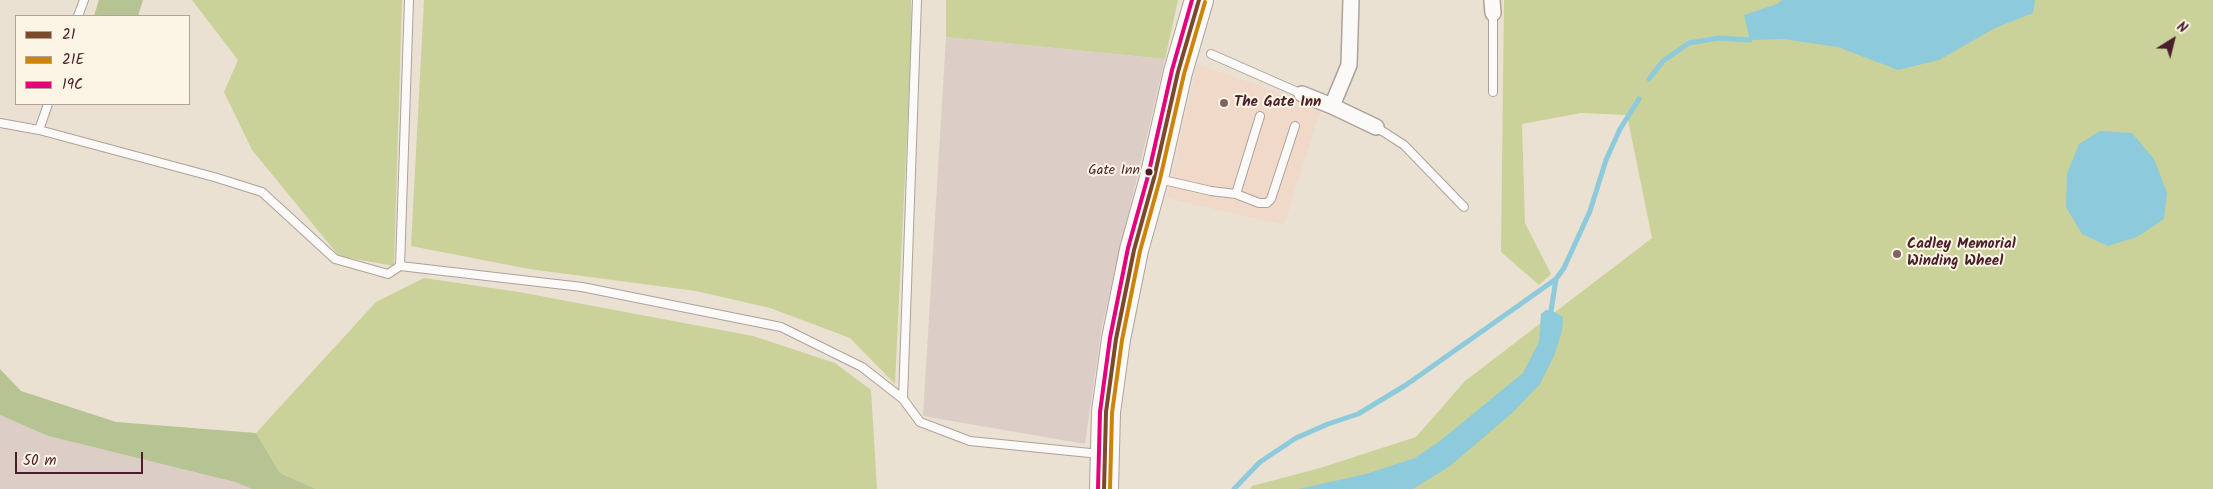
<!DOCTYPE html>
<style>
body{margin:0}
#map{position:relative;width:2213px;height:489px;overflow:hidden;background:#eae1d2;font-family:Kalam,sans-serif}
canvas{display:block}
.legend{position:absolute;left:15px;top:15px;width:175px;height:90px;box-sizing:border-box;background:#fcf5e5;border:1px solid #b59f9b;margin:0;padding:6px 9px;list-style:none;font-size:15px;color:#4a1f2b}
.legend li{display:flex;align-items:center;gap:10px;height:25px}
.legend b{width:25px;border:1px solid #b59f9b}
.north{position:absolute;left:2148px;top:15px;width:50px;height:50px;-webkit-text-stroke:4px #fcf5e5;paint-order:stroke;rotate:36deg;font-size:14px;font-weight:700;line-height:20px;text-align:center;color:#4a1f2b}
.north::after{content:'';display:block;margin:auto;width:18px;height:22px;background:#4a1f2b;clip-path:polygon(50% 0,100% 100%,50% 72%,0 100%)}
.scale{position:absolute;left:15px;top:452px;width:128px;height:22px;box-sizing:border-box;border:2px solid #4a1f2b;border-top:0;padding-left:6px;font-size:15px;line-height:18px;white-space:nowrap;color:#4a1f2b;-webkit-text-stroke:4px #fcf5e5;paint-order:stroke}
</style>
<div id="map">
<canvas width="2213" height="489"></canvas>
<ul class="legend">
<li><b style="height:6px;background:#7a4b2a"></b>21</li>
<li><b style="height:6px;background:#cc840b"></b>21E</li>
<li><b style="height:6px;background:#e5007d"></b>19C</li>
</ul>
<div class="north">N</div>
<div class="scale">50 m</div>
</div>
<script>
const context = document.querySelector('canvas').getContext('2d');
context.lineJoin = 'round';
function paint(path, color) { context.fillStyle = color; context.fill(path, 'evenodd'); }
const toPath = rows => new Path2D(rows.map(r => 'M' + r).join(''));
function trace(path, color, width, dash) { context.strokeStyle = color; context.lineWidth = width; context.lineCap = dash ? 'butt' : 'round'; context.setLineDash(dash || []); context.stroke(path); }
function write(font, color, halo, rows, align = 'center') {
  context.font = font + ' Kalam,sans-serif'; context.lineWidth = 4; context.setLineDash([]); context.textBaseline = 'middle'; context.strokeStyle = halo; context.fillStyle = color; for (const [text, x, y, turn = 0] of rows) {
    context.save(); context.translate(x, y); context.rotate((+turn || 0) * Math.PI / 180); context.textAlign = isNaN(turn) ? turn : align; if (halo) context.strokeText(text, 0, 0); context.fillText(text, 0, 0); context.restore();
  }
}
paint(toPath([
 [1197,64,1258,85,1320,112,1284,225,1167,198]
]), '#f1d9ca');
paint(toPath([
 [946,37,1165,59,1102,326,1085,444,923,416],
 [0,415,48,436,235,482,252,489,0,489]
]), '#dccec7');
paint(toPath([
 [192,0,402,0,394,266,339,256,252,150,224,92,238,60],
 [424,0,911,0,912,28,895,384,850,338,770,308,696,291,529,269,411,246],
 [946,0,1178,0,1165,59,946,37],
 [1504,0,2213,0,2213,489,1250,489,1252,486,1320,468,1416,437,1465,381,1652,238,1627,115,1581,113,1522,124,1525,223,1551,274,1539,285,1501,252],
 [424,278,519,292,753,336,835,363,871,390,877,489,316,489,280,473,256,433,376,302]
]), '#cad299');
paint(toPath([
 [99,0,143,0,138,16,94,16],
 [0,369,21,391,116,422,256,433,280,473,316,489,252,489,235,482,48,436,0,415]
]), '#b6c392');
paint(toPath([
 [1782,0,2035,0,2033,13,1995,28,1939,60,1898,70,1838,47,1783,39,1750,40,1744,15,1777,4],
 [2100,131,2132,133,2154,159,2167,193,2164,219,2137,237,2108,246,2082,234,2066,207,2067,174,2079,144],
 [1546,310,1553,311,1563,317,1562,331,1554,356,1540,384,1512,413,1450,466,1413,489,1299,489,1366,474,1415,458,1440,441,1523,373,1539,342,1541,314]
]), '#8ccadc');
trace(toPath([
 [1649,79,1663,61,1689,43,1719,38,1750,40],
 [1551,311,1556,279],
 [1234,489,1260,462,1296,438,1328,424,1358,414,1406,385,1556,279,1564,268,1590,211,1606,160,1620,129,1639,99]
]), '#8ccadc', 5);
const lane = toPath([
 [78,16,84,0],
 [1211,54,1302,94],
 [1493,92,1493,13],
 [0,123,39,130,214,177,262,192,335,259,388,274,400,266,582,287,781,327,862,367,903,399,920,422,970,441,1100,454],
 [1376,127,1404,145,1464,207],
 [39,130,48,104],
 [1159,179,1211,191,1236,194,1260,116],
 [1236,194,1259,203,1267,203,1271,199,1295,126],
 [400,266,409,0],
 [903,399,917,0]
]);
const street = toPath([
 [1492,0,1493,13],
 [1302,94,1332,106,1349,65,1351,0],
 [1332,106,1376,127]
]);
const highway = toPath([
 [1104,489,1106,412,1116,339,1134,250,1154,178,1178,72,1199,0]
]);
trace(lane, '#aca29b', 10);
trace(street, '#aca29b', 18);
trace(highway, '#aca29b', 30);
trace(lane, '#fcfaf8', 8);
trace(street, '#fcfaf8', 15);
trace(highway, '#fcfaf8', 28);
trace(toPath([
 [1104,489,1106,412,1116,339,1134,250,1154,178,1178,72,1199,0]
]), '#7a4b2a', 4);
trace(toPath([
 [1110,489,1112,413,1122,340,1140,251,1160,179,1184,74,1205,2]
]), '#cc840b', 4);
trace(toPath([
 [1098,489,1100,412,1110,338,1128,248,1148,176,1172,70,1192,0]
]), '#e5007d', 4);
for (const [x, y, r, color] of [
 [1224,103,5,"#826365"],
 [1149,172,4.5,"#4a1f2b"],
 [1897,254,5,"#826365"]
]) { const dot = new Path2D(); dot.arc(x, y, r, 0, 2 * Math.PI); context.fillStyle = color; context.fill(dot); trace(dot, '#fcf5e5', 2); }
write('14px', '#4a1f2b', '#fcf5e5', [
 ["Gate Inn",1140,172]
], 'right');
write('bold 15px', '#4a1f2b', '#fcf5e5', [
 ["The Gate Inn",1234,103],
 ["Cadley Memorial",1907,245],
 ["Winding Wheel",1907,262]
], 'left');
</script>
